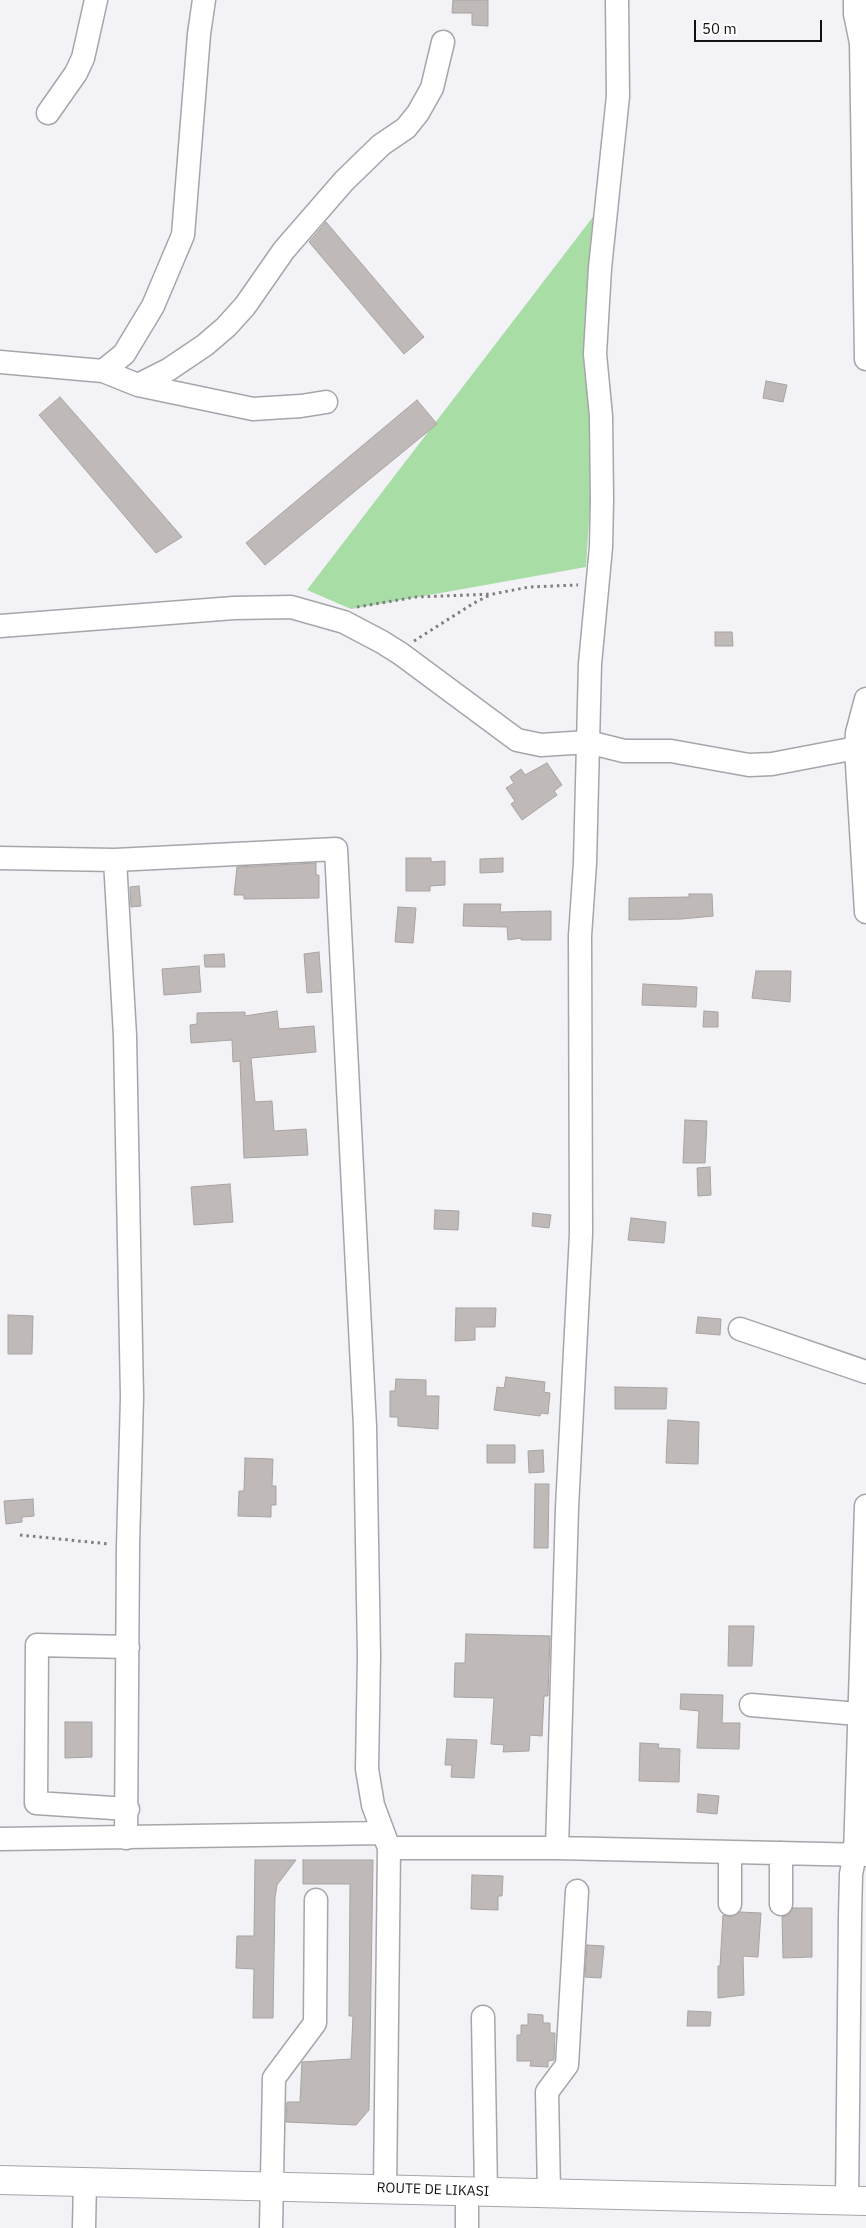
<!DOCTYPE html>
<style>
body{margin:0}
#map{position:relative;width:866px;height:2228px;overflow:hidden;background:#f3f2f7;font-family:"IBM Plex Sans",sans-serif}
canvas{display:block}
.scale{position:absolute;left:694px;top:20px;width:128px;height:22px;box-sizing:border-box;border:2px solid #111112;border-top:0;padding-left:6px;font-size:15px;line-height:18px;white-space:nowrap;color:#111112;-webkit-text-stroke:4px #fff;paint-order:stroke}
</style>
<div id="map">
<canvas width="866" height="2228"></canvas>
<div class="scale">50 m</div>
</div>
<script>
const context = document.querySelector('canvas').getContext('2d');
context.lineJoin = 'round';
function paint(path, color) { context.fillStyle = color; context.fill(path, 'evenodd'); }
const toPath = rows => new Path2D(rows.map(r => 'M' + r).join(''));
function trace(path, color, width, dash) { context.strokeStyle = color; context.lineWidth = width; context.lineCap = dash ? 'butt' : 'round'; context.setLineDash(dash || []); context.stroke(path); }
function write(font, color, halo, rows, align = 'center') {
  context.font = font + ' "IBM Plex Sans",sans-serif'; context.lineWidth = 5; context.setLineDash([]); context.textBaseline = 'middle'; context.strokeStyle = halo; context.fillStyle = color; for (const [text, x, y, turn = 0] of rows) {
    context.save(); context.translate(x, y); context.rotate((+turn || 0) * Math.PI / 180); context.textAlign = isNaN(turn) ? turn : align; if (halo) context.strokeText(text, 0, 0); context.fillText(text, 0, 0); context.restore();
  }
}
paint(toPath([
 [609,196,586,567,351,609,307,590]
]), '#a8dda6');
const building = toPath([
 [453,0,488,0,488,26,472,25,472,13,452,13,453,0],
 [326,222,424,337,404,354,309,242,326,222],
 [766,381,787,385,783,402,763,398,766,381],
 [60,397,90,431,182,537,156,553,39,415,60,397],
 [417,400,437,424,265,565,246,543,417,400],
 [715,632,732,632,733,646,715,646,715,632],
 [547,763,562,785,554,791,557,795,522,820,511,804,515,801,506,788,514,783,510,777,521,769,525,775,547,763],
 [406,858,431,858,431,862,445,861,445,885,430,886,430,891,406,891,406,858],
 [503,858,503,872,480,873,480,859,503,858],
 [316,863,316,875,319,875,319,898,244,899,244,895,234,895,237,867,316,863],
 [139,886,141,906,131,907,130,887,139,886],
 [689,894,712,894,713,916,682,919,629,920,629,898,689,897,689,894],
 [464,904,501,904,500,912,551,911,551,940,521,940,521,938,508,940,507,927,463,926,464,904],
 [398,907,416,908,413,943,395,942,398,907],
 [319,952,322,992,307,993,304,954,319,952],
 [224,954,225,967,205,967,204,955,224,954],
 [199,966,201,992,164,995,162,969,199,966],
 [756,971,791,971,790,1002,752,998,756,971],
 [643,984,697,987,696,1007,642,1005,643,984],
 [277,1011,279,1029,314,1026,316,1052,251,1058,255,1102,272,1101,274,1131,306,1129,308,1155,244,1158,240,1061,233,1062,232,1040,191,1043,190,1025,197,1024,197,1013,245,1012,245,1016,277,1011],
 [704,1011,718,1012,718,1027,703,1027,704,1011],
 [685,1120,707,1121,705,1163,683,1163,685,1120],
 [710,1167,711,1195,698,1196,697,1168,710,1167],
 [230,1184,233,1222,194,1225,191,1187,230,1184],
 [435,1210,459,1211,458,1230,434,1229,435,1210],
 [533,1213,551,1215,549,1228,532,1226,533,1213],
 [631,1218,666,1222,664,1243,628,1240,631,1218],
 [456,1308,496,1308,495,1327,475,1327,475,1340,455,1341,456,1308],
 [8,1315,33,1316,32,1354,8,1354,8,1315],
 [698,1317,721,1319,720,1335,696,1333,698,1317],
 [506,1377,545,1382,544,1392,550,1393,548,1414,541,1413,540,1416,494,1410,497,1387,504,1388,506,1377],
 [396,1379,426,1380,426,1396,439,1396,438,1429,398,1426,398,1417,390,1417,390,1391,395,1391,396,1379],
 [615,1387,667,1388,666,1409,615,1409,615,1387],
 [668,1420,699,1422,698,1464,666,1463,668,1420],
 [487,1445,515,1445,515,1463,487,1463,487,1445],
 [543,1450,544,1472,529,1473,528,1451,543,1450],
 [245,1458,273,1459,272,1486,276,1486,276,1505,271,1505,271,1517,238,1516,239,1491,244,1491,245,1458],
 [535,1484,549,1484,548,1548,534,1548,535,1484],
 [33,1499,34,1516,22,1517,22,1522,6,1524,4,1501,33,1499],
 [729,1626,754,1626,752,1666,728,1666,729,1626],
 [466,1634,550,1636,548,1696,544,1696,542,1736,530,1735,529,1751,503,1752,504,1745,491,1744,494,1698,454,1697,455,1663,465,1663,466,1634],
 [681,1694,723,1695,722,1723,740,1723,739,1749,697,1748,699,1711,680,1709,681,1694],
 [65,1722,92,1722,92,1757,65,1758,65,1722],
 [447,1739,477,1740,474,1778,451,1777,452,1765,445,1765,447,1739],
 [640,1743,659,1744,658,1748,680,1749,679,1782,639,1781,640,1743],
 [698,1794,719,1796,717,1814,697,1812,698,1794],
 [255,1860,296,1860,277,1885,275,1897,273,2018,253,2018,254,1969,236,1968,237,1936,254,1936,255,1860],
 [303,1860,373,1860,369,2110,356,2125,286,2122,287,2102,300,2102,302,2062,351,2059,353,2016,349,2016,350,1884,303,1884,303,1860],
 [472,1875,503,1876,502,1896,498,1896,498,1910,471,1909,472,1875],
 [793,1908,812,1908,812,1957,783,1958,782,1917,788,1915,793,1908],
 [740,1912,761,1913,758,1957,743,1956,744,1995,718,1998,718,1966,720,1966,723,1915,730,1917,740,1912],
 [587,1945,604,1946,601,1978,585,1977,587,1945],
 [688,2011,711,2012,710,2026,687,2026,688,2011],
 [528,2014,543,2015,543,2023,550,2023,550,2033,555,2033,554,2060,548,2061,548,2067,530,2066,531,2061,517,2061,517,2035,521,2035,521,2025,528,2025,528,2014]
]);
paint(building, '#bfbab8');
trace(building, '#a7a3a1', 1);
const minor = toPath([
 [855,0,855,14,861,43,866,359],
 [48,113,76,73,83,58,96,0],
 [0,362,103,371,124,354,153,306,183,235,199,34,204,0],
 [103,371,138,385,253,409,301,406,326,402],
 [138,385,168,370,205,345,226,327,245,306,284,250,344,181,381,145,406,128,418,113,432,88,443,42],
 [0,626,234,608,291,607,344,622,382,642,401,654,517,740,541,745,588,742,624,751,671,751,749,765,772,764,856,748,866,748],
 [866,699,857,733,856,748,866,912],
 [0,858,115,860,336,849,365,1427,369,1656,367,1769,373,1805,389,1848,385,2189],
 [115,860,125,1036,132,1397,128,1546,126,1838],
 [740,1329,866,1372],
 [751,1705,858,1714],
 [128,1809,36,1803,37,1645,128,1647],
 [0,1839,382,1833],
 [389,1848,557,1848,866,1855],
 [557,1848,567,1508,581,1234,580,936,585,863,590,664,601,547,602,499,601,416,595,354,600,268,618,96,617,0],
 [730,1904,730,1853],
 [781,1904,781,1853],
 [483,2017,486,2192],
 [467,2191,467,2228],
 [549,2193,547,2092,567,2065,577,1891],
 [847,2201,850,1917,851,1874,855,1855,866,1506],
 [84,2228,85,2182],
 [271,2228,274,2078,315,2023,316,1900]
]);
const highway = toPath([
 [0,2180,866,2201]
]);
trace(minor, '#a6a5aa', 25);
trace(highway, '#a6a5aa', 30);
trace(toPath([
 [357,607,416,597,493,594,529,587,578,585],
 [414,641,474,603,490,595],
 [20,1535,109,1544]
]), '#7e7d80', 3, [2.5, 4]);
trace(minor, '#fff', 22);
trace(highway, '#fff', 28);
write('14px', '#111112', '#fff', [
 ["ROUTE DE LIKASI",433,2190,2]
]);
</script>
